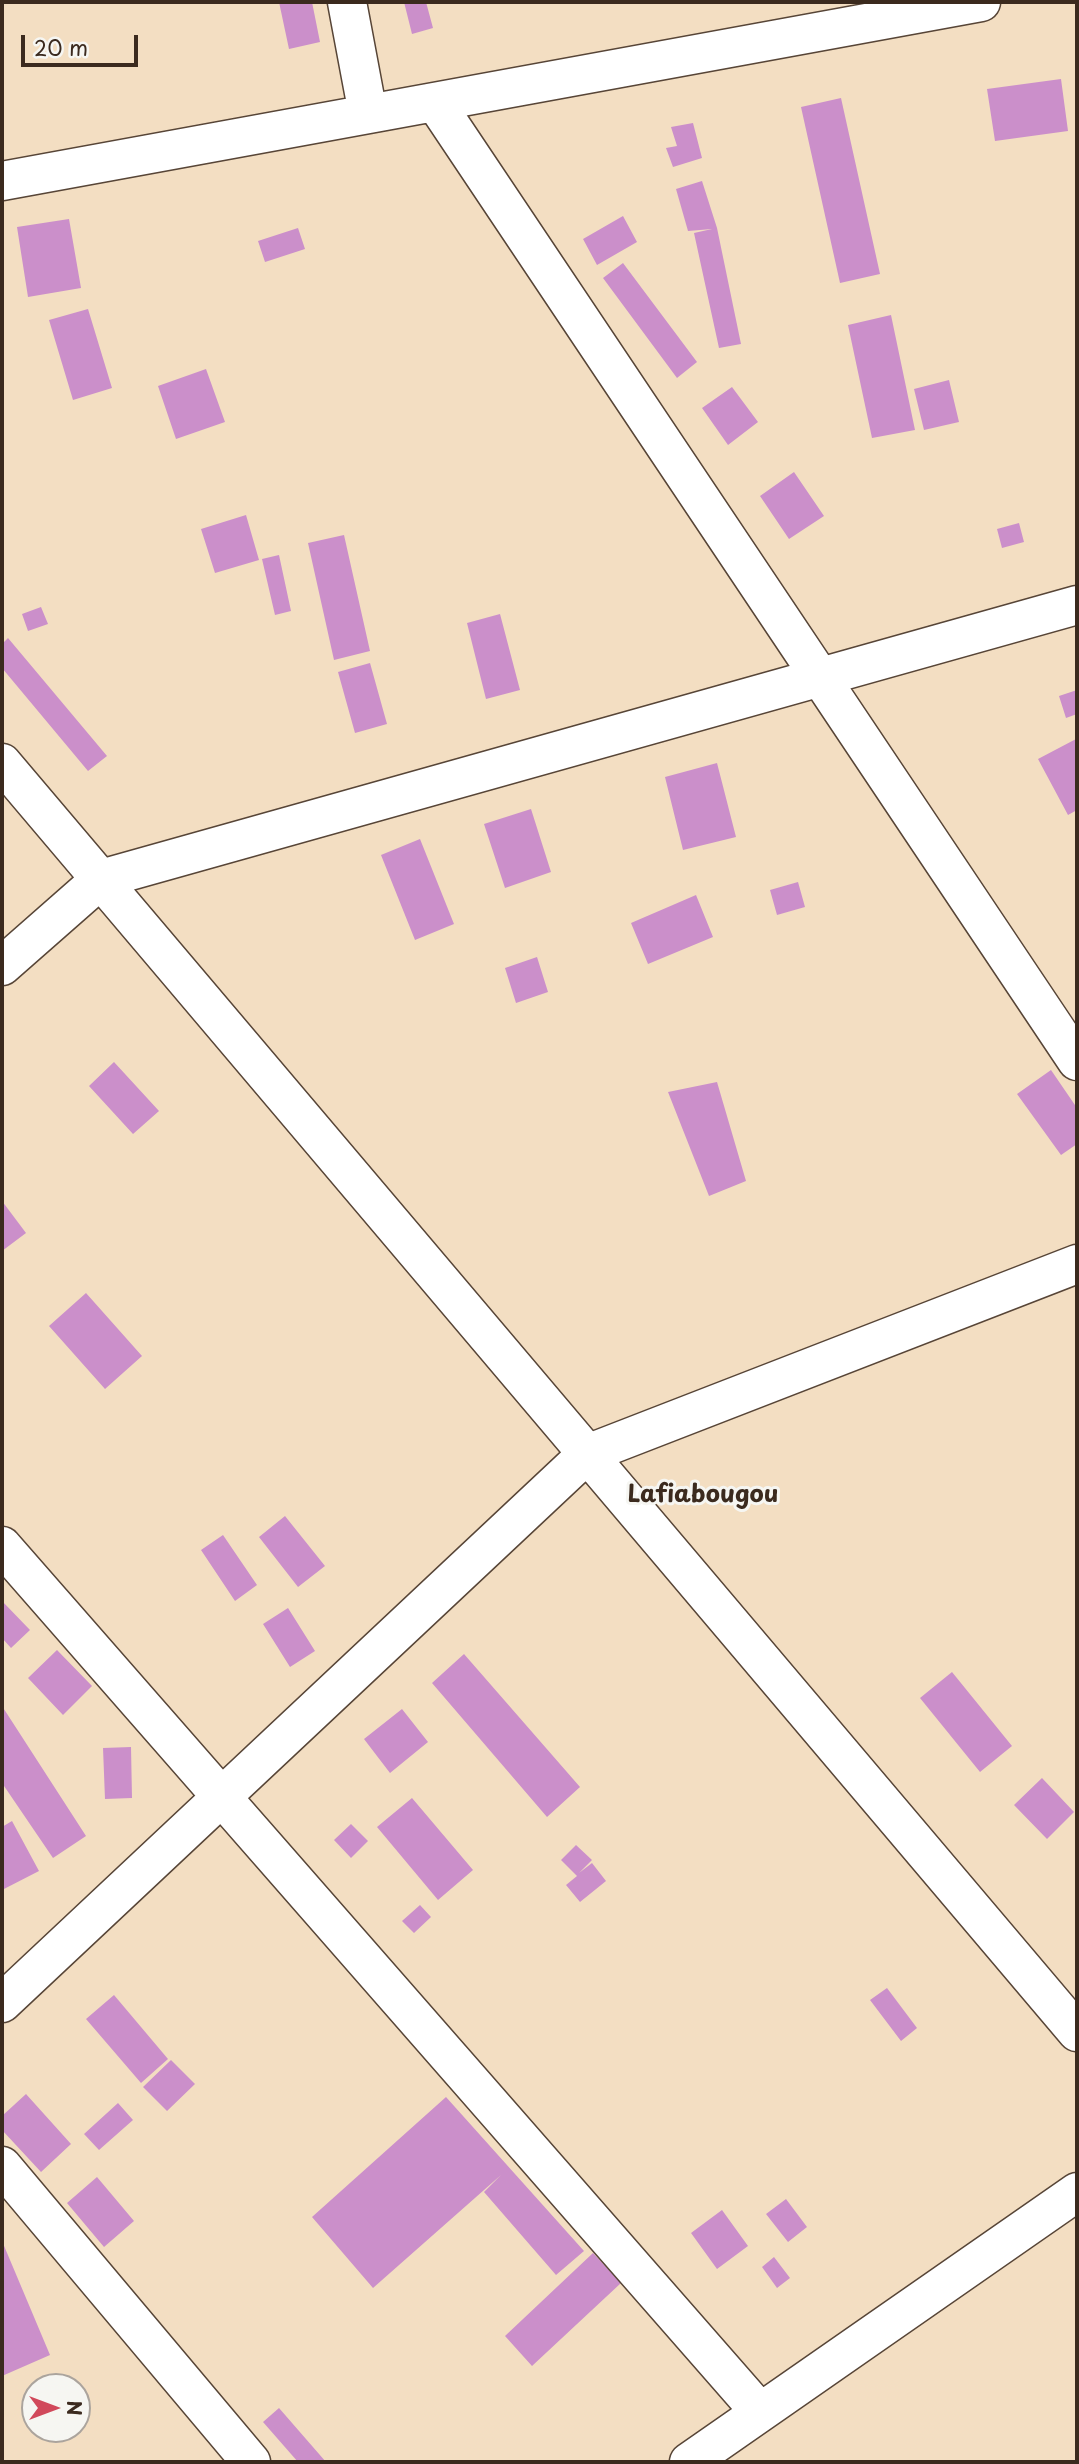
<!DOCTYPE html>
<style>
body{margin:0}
#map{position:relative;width:1079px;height:2464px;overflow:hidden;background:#f3dec2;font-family:"Playpen Sans",sans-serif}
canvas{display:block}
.frame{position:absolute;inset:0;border:4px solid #3b2a1e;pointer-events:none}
.north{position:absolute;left:21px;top:2373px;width:70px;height:70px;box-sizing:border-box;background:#f6f6f2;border:2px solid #aba49d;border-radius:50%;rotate:90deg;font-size:19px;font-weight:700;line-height:28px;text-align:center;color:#3b2a1e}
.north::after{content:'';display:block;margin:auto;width:24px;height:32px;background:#d1495b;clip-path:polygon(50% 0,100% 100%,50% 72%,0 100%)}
.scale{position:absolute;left:21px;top:35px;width:117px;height:32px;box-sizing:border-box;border:4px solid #3b2a1e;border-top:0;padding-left:9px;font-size:21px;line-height:24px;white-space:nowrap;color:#3b2a1e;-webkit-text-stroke:5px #f6f6f2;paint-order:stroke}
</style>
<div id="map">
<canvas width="1079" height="2464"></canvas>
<div class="frame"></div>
<div class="north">N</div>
<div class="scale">20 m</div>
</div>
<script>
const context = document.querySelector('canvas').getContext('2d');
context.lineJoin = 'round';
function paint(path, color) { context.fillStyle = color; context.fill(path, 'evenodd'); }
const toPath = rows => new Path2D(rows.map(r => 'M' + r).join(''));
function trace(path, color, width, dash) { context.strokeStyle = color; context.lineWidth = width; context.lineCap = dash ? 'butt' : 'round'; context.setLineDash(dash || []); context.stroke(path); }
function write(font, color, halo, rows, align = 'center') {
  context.font = font + ' "Playpen Sans",sans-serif'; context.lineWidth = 6; context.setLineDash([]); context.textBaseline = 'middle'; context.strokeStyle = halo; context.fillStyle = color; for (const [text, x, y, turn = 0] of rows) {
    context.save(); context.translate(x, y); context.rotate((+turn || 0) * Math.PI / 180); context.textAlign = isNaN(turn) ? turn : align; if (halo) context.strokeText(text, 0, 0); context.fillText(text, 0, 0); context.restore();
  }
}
paint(toPath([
 [279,2,312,2,320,42,289,49],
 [404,2,426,2,433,28,412,34],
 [1061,79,1068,131,995,141,987,89],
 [841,98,880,274,840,283,801,107],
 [693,123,702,158,673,167,666,148,677,146,671,127],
 [702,181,717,228,741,344,719,348,694,233,712,229,688,231,676,189],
 [623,216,637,242,597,265,583,239],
 [69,219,81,288,28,297,17,227],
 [298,228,305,249,265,262,258,241],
 [623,263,697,362,677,378,603,278],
 [88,309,112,388,73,400,49,320],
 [891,315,915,430,872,438,848,325],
 [206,369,225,422,176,439,158,386],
 [949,380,959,422,924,430,914,389],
 [732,387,758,422,728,445,702,408],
 [794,472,824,516,789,539,760,496],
 [246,515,259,560,215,573,201,529],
 [1019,523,1024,542,1002,548,997,529],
 [344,535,370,651,334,660,308,543],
 [279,555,291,611,275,615,262,559],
 [41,607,48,624,28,631,22,614],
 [500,614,520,690,486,699,467,623],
 [8,638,107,756,88,771,2,668,2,644],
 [370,663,387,724,355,733,338,672],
 [1077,690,1077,714,1066,718,1059,696],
 [1076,739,1077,810,1068,815,1038,759],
 [717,763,736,837,683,850,665,777],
 [531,809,551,872,505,888,484,824],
 [420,839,454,924,415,940,381,855],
 [798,882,805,907,777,915,770,890],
 [696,895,713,937,648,964,631,923],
 [537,957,548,992,516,1003,505,968],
 [114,1062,159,1111,133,1134,89,1086],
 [1051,1070,1077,1108,1077,1144,1061,1155,1017,1094],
 [717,1082,746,1181,709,1196,668,1092],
 [2,1201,26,1233,2,1251],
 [86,1293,142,1356,105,1389,49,1326],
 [285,1516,325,1566,298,1587,259,1537],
 [223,1535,257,1585,235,1601,201,1550],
 [2,1601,30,1630,11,1648,2,1638],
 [288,1608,315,1651,290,1667,263,1624],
 [57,1650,92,1686,63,1715,28,1678],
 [464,1654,580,1787,547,1817,432,1683],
 [952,1672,1012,1746,980,1772,920,1698],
 [2,1706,86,1836,53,1858,2,1783],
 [402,1709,428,1742,390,1773,364,1739],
 [131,1747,132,1798,105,1799,103,1748],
 [1042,1778,1074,1812,1047,1839,1014,1805],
 [412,1798,473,1870,438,1900,377,1827],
 [12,1821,39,1871,2,1890,2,1827],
 [351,1824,368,1841,351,1858,334,1840],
 [576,1845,592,1860,579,1873,592,1863,606,1881,580,1902,566,1885,577,1876,561,1860],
 [420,1905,431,1917,414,1933,402,1921],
 [887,1988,917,2028,901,2041,870,2000],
 [114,1995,168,2059,141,2083,86,2019],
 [171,2060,195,2084,167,2111,143,2087],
 [26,2094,71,2144,41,2172,2,2130,2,2116],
 [446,2097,584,2251,556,2275,484,2192,501,2175,373,2288,312,2217],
 [118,2103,133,2120,99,2150,84,2134],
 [97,2177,134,2221,104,2247,67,2203],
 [786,2199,807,2227,788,2242,766,2214],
 [722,2210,748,2246,717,2269,691,2233],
 [2,2241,50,2355,2,2376],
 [593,2253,621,2283,532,2366,505,2336],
 [774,2257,790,2278,777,2288,762,2267],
 [279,2408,326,2462,298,2462,263,2422]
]), '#cb8fca');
const minor = toPath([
 [347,2,368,114],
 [435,102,1077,1061],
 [2,181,981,2],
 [2,763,1077,2032],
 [2,966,101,879,1077,605],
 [2,1546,760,2412],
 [2,2003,587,1454,1077,1264],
 [2,2166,251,2462],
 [689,2462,1077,2192]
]);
trace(minor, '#574537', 41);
trace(minor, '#fff', 38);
write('bold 24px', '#3b2a1e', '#f6f6f2', [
 ["Lafiabougou",703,1495]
]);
</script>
